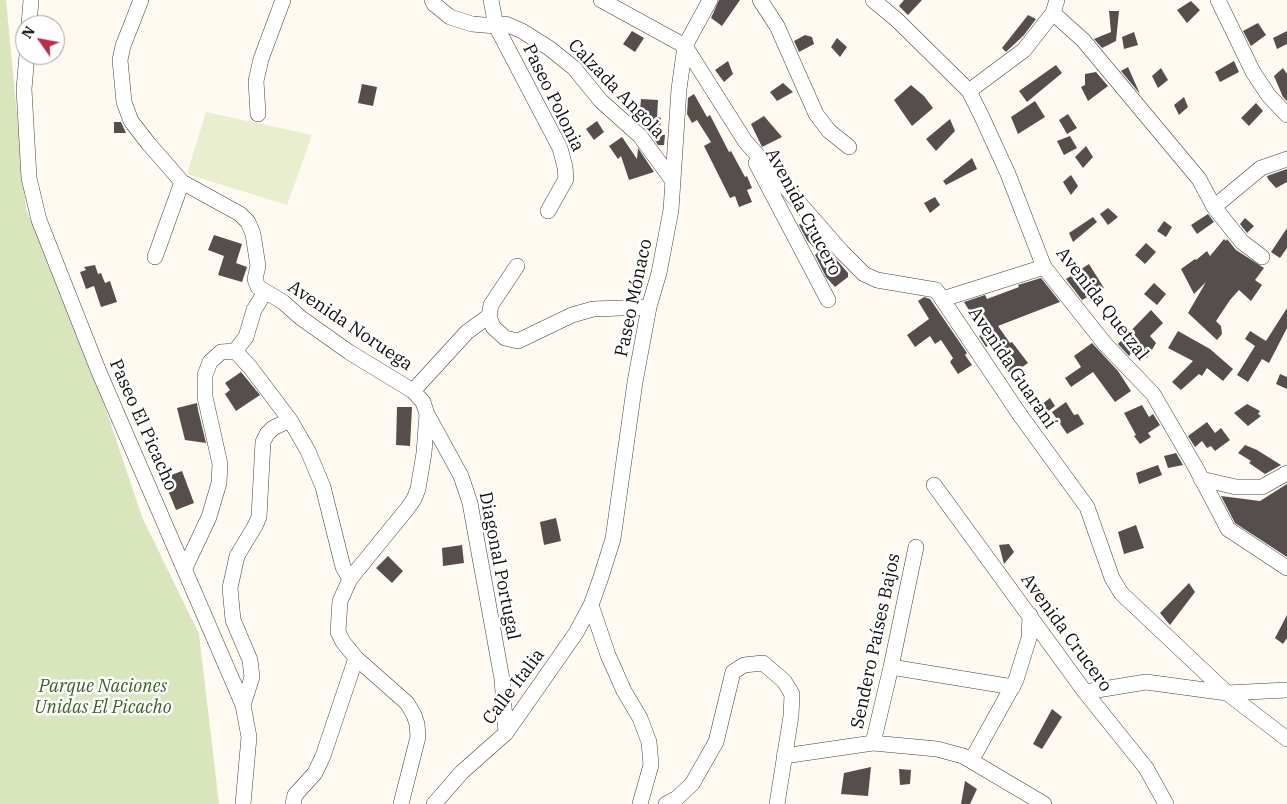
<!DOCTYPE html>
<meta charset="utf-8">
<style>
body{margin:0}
#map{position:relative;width:1287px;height:804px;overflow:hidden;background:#fef9f1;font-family:"IBM Plex Serif",serif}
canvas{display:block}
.north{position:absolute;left:15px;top:15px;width:50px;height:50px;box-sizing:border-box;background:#fff;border:1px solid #9f9f9f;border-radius:50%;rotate:303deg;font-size:14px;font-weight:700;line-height:20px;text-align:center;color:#0e0e0e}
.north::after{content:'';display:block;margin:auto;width:18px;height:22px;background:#b5304c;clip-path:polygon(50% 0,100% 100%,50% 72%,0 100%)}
</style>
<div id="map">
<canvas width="1287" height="804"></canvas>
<div class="north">N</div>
</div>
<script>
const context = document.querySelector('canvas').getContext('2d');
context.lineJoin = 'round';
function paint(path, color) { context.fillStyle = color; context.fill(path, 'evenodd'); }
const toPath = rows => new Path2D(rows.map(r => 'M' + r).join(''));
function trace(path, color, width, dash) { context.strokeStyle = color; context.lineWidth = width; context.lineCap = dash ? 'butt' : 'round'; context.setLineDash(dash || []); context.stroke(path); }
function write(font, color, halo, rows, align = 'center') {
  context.font = font + ' "IBM Plex Serif",serif'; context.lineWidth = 5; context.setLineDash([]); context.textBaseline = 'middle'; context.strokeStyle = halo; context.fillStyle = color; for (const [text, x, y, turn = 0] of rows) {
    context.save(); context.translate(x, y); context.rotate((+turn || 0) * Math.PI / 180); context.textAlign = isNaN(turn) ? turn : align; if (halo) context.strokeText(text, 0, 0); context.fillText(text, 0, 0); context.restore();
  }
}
paint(toPath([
 [0,0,6,0,26,209,92,368,142,517,199,634,219,804,0,804]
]), '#d9e6bd');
paint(toPath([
 [206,112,312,135,287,205,187,174]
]), '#e8eece');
paint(toPath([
 [719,0,740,0,722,26,711,18],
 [904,0,922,0,908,15,899,6],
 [1191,1,1200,10,1187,23,1177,10],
 [1109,11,1119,11,1116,41,1102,48,1094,39,1111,32],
 [1028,15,1036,19,1024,35,1006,52,1002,48],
 [1258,23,1266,35,1251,46,1243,31],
 [632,31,644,38,635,52,623,44],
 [1287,31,1287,44,1277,49,1273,38],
 [1134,32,1138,45,1124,49,1122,37],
 [805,35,812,37,814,44,799,52,794,41],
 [837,38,847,47,840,57,831,47],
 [728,61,733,74,724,82,715,70],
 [1234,61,1239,72,1220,82,1215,72],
 [1056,65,1062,73,1027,102,1019,91],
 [1128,67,1140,94,1121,71],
 [1161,68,1168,80,1158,88,1152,76],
 [1283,68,1287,74,1287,101,1283,97,1274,76],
 [1096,72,1108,86,1088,101,1081,87,1085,85,1085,74],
 [783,83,793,92,777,101,770,92],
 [362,84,377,87,373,106,358,103],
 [911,85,924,96,933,108,912,126,894,100],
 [694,94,707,117,710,115,729,152,731,151,745,177,747,176,752,188,747,190,752,202,739,207,735,196,730,198,704,146,711,142,697,120,692,123,687,114,688,98],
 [1184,97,1188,107,1179,115,1174,105],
 [641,99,658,100,657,117,661,118,660,130,647,130,639,122],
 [1035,101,1045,117,1018,134,1011,117],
 [1256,103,1263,111,1249,126,1241,118],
 [1068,114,1077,128,1067,134,1059,120],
 [764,116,782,137,762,147,751,124],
 [950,119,955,131,936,151,926,139],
 [597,121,604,132,594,140,586,129],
 [114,122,121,122,126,133,114,133],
 [654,134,665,135,664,145,658,145,652,136],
 [1070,136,1077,148,1064,155,1057,141],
 [622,137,637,159,638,148,654,172,629,180,621,156,618,159,609,146],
 [1086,146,1093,157,1083,168,1075,157],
 [972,158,977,169,946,185,943,181],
 [1287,169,1287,182,1276,188,1268,179,1267,176],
 [1071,175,1078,186,1071,195,1063,182],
 [935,197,940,205,930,213,924,203],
 [1108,208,1118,217,1108,225,1100,214],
 [1208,214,1214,222,1197,234,1191,225],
 [1093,217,1097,222,1073,242,1069,233],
 [1245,218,1254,226,1247,233,1240,224],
 [803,221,848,273,848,277,835,287,826,277,815,255,818,252,807,240,799,225],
 [1164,221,1172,227,1166,237,1157,231],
 [1287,228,1287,248,1280,258,1271,252],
 [214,235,242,244,236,263,247,267,242,282,218,275,224,256,208,250],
 [1224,239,1226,241,1227,239,1236,250,1264,268,1255,280,1262,285,1251,301,1239,290,1230,300,1216,321,1221,326,1222,334,1217,340,1188,313,1206,282,1194,294,1181,269,1195,259,1196,260,1207,251,1210,256],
 [1146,243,1156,252,1145,264,1135,255],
 [1089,264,1104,288,1082,300,1066,279],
 [95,265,98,274,101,273,105,283,110,281,117,302,101,307,94,286,86,289,80,272,86,270,84,267],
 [1041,278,1060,302,998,326,1010,343,1012,342,1028,363,1011,375,1002,363,1004,362,991,344,986,347,979,336,983,333,964,302,985,295,987,299,1019,287,1018,285],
 [1154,283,1166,294,1157,305,1144,294],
 [924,297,930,299,967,353,965,355,972,365,958,374,950,362,953,358,941,340,935,344,930,336,915,347,907,335,929,319,918,301],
 [1287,308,1287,328,1269,363,1262,359,1248,382,1237,375,1255,346,1245,339,1250,331,1266,341],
 [1151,310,1163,323,1150,336,1156,343,1147,358,1135,347,1129,356,1118,344],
 [1178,331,1210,349,1233,369,1223,381,1207,368,1202,376,1199,374,1181,390,1172,382,1193,361,1168,348],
 [1092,343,1118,371,1131,391,1115,402,1093,372,1071,387,1065,378,1081,367,1074,356],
 [241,372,260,395,236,411,225,394,230,390,225,383],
 [1280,374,1287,377,1287,389,1276,384],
 [1050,398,1055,406,1042,416,1037,408],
 [1066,402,1074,415,1078,414,1084,424,1067,434,1052,412],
 [197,403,198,410,206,443,185,440,177,408],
 [1247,404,1260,411,1258,414,1261,416,1248,426,1234,413],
 [1142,405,1149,417,1153,414,1160,425,1148,433,1151,437,1140,444,1134,436,1136,435,1124,413],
 [397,407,412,407,410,446,396,445],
 [1207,422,1215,433,1221,428,1230,440,1215,451,1211,446,1207,448,1202,441,1195,447,1188,436],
 [1245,445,1257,450,1281,465,1265,474,1249,463,1251,461,1238,453],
 [1176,453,1183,465,1168,468,1164,456],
 [1158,465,1162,475,1139,484,1136,473],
 [182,471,194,503,176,510,163,478],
 [1287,484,1287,557,1235,523,1221,496,1260,501],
 [556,518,561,541,544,545,540,522],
 [1136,525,1144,548,1124,554,1118,532],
 [1009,544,1014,552,1004,564,999,545],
 [462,545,464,563,443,566,442,548],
 [388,556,403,571,392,583,376,568],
 [1189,583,1195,592,1170,625,1160,613],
 [1287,615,1287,638,1283,644,1275,638],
 [1052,709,1062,717,1042,749,1033,744],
 [871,767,868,796,841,794,844,773],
 [899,769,911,770,910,784,900,785],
 [965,781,977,789,970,804,961,804]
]), '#564e4c');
const minor = toPath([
 [141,0,123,46,120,60,124,102,131,121,148,143,182,182,240,214,248,222,253,234,258,266,255,279,258,287,283,302,301,318,349,352,413,391],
 [432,0,434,4,450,17,472,24,496,26,506,24,522,31,549,48,574,68,601,101,640,136,673,181],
 [491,0,496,26,560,148,565,167,566,179,548,211],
 [601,0,685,46,745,141,842,252,864,274,877,280,936,290,1020,415,1087,507,1112,578,1121,593,1227,693,1287,739],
 [760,0,777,26,816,114,829,131,849,147],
 [873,0,897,20,969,91,981,115,1008,174,1044,267,1105,344,1153,394,1196,468,1228,529,1287,568],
 [1218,0,1253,72,1269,96,1287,115],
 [1053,13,1083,40,1199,179,1214,207,1242,242,1262,257],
 [29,25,31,0],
 [27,55,24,89,29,178,39,220,99,372,243,705,249,737,243,804],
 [969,91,1024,50,1053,13,1057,0],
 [258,114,256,81,261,59,283,0],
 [756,163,828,300],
 [1214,207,1261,168,1287,159],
 [155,257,182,182],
 [517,266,491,305,489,316,493,327,505,338,518,341,572,315,593,309,649,307],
 [943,299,1044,267],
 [235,351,250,367,290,420,308,451,323,487,343,567,350,579,340,601,338,632,343,642,356,658,407,703,414,715,417,724,418,737,401,804],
 [235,351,246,337,254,310,265,292],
 [427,414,461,476,470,503,502,679,506,733],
 [1201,479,1236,487,1262,487,1287,473],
 [934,485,1085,692,1146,768,1166,804],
 [185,568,209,517,219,483,220,464,205,397,205,375,210,362,221,352,235,351],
 [350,579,407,509,414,499,418,489,424,453,427,414,423,402,413,391,467,332,489,316],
 [591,605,608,655,624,691,640,718,649,742,651,765,640,804],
 [891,667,1013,687],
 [1085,692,1146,682,1227,693,1287,690],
 [243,705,252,677,250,660,233,620,230,588,237,556,255,526,259,517,263,442,267,434,273,428,290,420],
 [873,743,891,667,916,547],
 [784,756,873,743,937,749,963,756,1044,804],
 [971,761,1016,680,1029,638,1030,615],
 [293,804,295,795,315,773,323,756,356,658],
 [434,804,462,772,506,733,576,633,591,605,600,580,613,539,635,382,649,307,659,273,671,210,679,89,685,46,710,0],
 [666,804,677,798,692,784,716,742,733,672,744,665,763,663,784,681,792,694,791,716,777,804]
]);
trace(minor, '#414141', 16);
trace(minor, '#fff', 15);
write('18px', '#0e0e0e', '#fff', [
 ["Calzada Angola",616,89,46],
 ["Paseo Polonia",553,98,64],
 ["Avenida Crucero",803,212,62],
 ["Paseo Mónaco",634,298,-78],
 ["Avenida Quetzal",1102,304,52],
 ["Avenida Noruega",350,326,34],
 ["Avenida Guaraní",1012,368,56],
 ["Paseo El Picacho",143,425,66],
 ["Diagonal Portugal",499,566,79],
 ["Avenida Crucero",1066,633,54],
 ["Sendero Países Bajos",876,641,-78],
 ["Calle Italia",514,687,-53]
]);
write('italic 18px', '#3a6223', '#fff', [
 ["Parque Naciones",103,687],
 ["Unidas El Picacho",103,708]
]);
</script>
